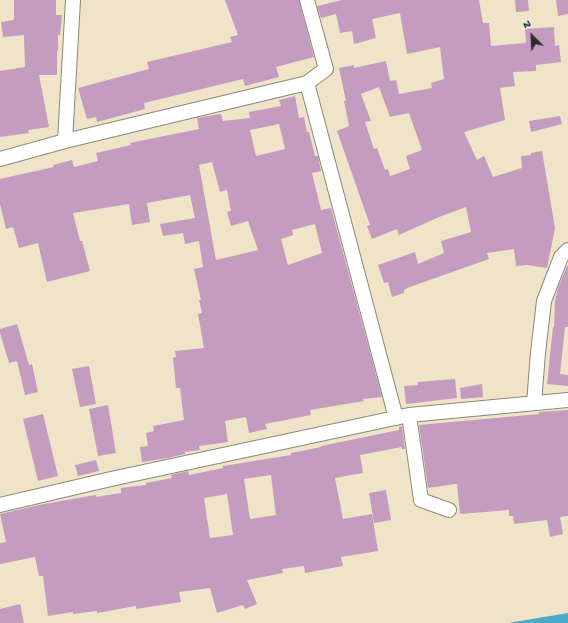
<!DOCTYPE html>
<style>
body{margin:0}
#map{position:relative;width:568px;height:623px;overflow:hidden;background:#efe4c8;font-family:"Gochi Hand",sans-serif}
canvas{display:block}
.north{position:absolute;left:512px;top:16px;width:40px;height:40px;-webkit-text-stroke:3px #f6f6f2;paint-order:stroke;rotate:336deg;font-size:11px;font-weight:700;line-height:16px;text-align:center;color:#2b2b2b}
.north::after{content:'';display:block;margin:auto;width:14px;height:18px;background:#2b2b2b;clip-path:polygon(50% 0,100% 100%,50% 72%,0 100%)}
</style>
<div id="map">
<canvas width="568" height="623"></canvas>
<div class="north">N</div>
</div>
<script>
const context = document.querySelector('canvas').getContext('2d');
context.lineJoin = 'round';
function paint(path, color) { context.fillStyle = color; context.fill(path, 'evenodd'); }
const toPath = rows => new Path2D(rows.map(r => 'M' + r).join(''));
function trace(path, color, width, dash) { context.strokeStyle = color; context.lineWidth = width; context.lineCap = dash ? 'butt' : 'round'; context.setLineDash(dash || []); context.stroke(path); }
paint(toPath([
 [568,613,568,623,509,623,514,622]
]), '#4baaca');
paint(toPath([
 [14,0,56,0,56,15,62,15,60,35,58,35,58,51,57,51,57,75,39,75,49,127,28,130,29,133,0,137,0,71,25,67,24,35,3,37,1,22,14,20],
 [225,0,299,0,314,57,276,67,279,77,245,86,243,79,144,103,145,109,97,122,96,117,87,119,78,88,149,69,147,62,232,42,230,37,238,35],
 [342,0,479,0,483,23,489,23,491,46,526,43,525,29,554,27,555,46,559,45,561,62,536,65,536,71,513,72,515,86,500,88,505,120,464,132,477,160,484,156,493,177,522,168,521,156,531,155,531,153,542,151,555,228,547,268,527,265,516,266,514,249,487,253,489,259,407,288,404,290,404,293,392,297,388,282,384,283,378,265,415,252,418,264,444,253,441,241,471,232,466,207,439,217,399,235,397,229,372,239,367,226,370,225,337,131,349,126,344,101,346,101,339,68,354,65,354,68,386,61,390,81,396,80,399,94,432,88,431,83,444,79,440,47,407,54,400,13,372,19,376,38,354,44,352,31,340,33,336,14,321,18,317,6],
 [379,87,390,117,409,113,422,150,406,156,410,169,390,176,388,169,385,170,377,148,374,149,365,122,371,121,361,94],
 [515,0,528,0,529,11,516,12],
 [556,0,568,0,568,14,558,16],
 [295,96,299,118,304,117,307,132,309,132,315,156,318,156,321,171,312,173,321,210,331,208,382,397,363,399,364,401,310,410,311,415,265,424,267,429,249,433,246,417,225,421,228,442,199,446,200,450,185,452,185,454,168,458,142,462,140,447,148,446,146,433,154,431,153,426,184,420,180,388,176,388,173,358,176,357,175,351,204,348,198,314,202,313,199,300,201,300,194,269,203,267,199,241,185,244,183,233,163,236,160,224,195,218,190,195,147,203,150,222,132,225,129,204,73,213,80,241,82,241,90,271,47,282,38,243,19,248,13,227,6,229,0,204,0,179,54,167,53,165,72,160,74,167,98,161,96,153,131,145,130,143,199,129,197,118,221,114,223,121,250,118,249,112,281,106,279,100],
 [279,124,285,149,256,156,250,130],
 [212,162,220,192,227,190,231,211,227,212,231,226,248,221,258,250,216,260,199,165],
 [315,224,322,253,288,265,281,239,293,235,292,230],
 [560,116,562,124,531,132,529,121],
 [567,266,568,266,568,327,565,327,560,374,568,375,568,386,547,384,553,327,554,327,555,301,558,288],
 [17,324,29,365,32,364,38,392,25,395,17,361,9,363,0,333,0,329],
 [89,366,96,404,80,407,72,369],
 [455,379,457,398,406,404,404,386,418,385,418,382],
 [482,384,483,397,461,399,460,388],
 [108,405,116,453,98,456,89,409],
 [568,410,568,516,560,517,563,534,550,537,547,520,514,524,513,516,509,516,509,510,460,514,457,484,455,484,428,488,419,425,539,414,539,412],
 [43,414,58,476,38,481,23,419],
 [402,426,405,449,402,449,402,447,360,455,363,473,335,478,343,519,372,514,378,551,341,557,343,566,305,573,304,566,282,569,283,573,247,580,257,604,245,609,243,605,217,613,210,588,179,592,181,602,136,609,136,606,97,613,97,611,73,614,73,612,48,616,43,576,39,576,35,557,0,564,0,543,6,542,0,514,39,505,78,498,96,495,96,497,121,493,121,488,146,485,146,483,172,478,171,475,188,471,189,475,223,468,223,466,291,455,291,453,321,447,321,446,399,430,399,427],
 [271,475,276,515,250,519,244,479],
 [227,494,233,535,210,538,204,498],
 [96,460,99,471,78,476,75,465],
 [386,490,391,520,374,523,369,493],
 [20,604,24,623,0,623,0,609]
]), '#c39cc0');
const minor = toPath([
 [307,83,396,418],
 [65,141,73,0],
 [0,159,65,141,307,83,326,69,307,0],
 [534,403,538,353,544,301,561,257,568,250],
 [409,415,421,500,449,510],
 [0,505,111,479,409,415,568,400]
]);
trace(minor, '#8d887a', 16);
trace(minor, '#fff', 14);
</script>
